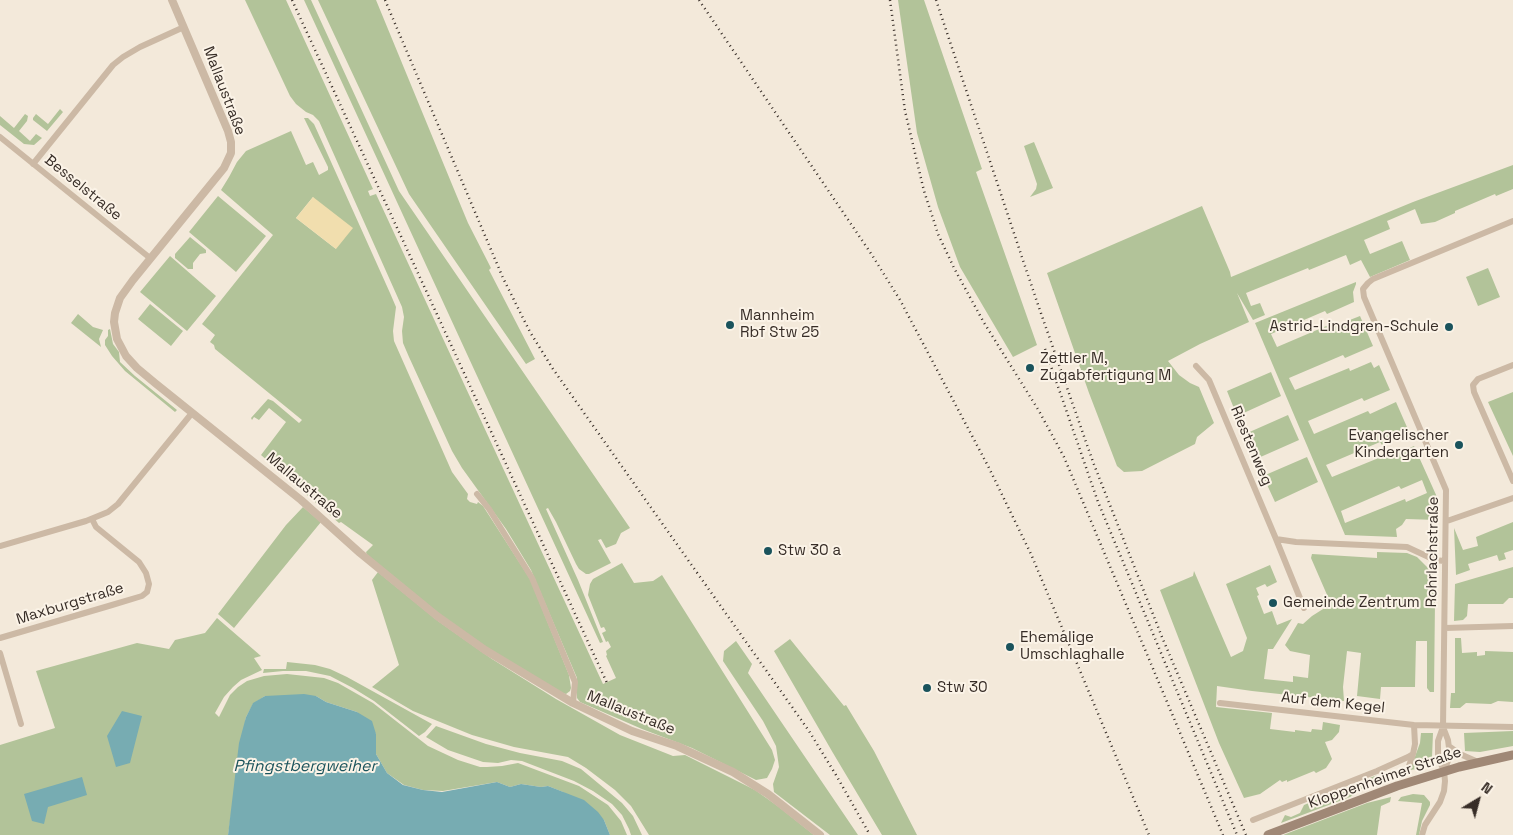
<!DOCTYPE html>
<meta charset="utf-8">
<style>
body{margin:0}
#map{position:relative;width:1513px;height:835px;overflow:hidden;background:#f3e9da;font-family:"Space Grotesk",sans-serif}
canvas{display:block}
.north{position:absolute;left:1453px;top:775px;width:50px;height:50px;-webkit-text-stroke:4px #fbf3e7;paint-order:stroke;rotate:37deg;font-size:14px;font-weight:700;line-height:20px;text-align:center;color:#372d27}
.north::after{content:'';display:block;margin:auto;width:18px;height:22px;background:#372d27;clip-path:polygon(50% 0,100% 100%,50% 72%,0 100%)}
</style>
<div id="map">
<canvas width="1513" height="835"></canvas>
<div class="north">N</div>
</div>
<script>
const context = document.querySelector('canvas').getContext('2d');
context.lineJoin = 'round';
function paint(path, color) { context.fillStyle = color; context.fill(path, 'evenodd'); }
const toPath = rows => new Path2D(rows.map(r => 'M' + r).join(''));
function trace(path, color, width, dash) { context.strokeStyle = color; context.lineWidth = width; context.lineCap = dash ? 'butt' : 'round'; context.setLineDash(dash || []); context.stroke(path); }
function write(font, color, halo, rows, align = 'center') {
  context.font = font + ' "Space Grotesk",sans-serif'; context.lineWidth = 4; context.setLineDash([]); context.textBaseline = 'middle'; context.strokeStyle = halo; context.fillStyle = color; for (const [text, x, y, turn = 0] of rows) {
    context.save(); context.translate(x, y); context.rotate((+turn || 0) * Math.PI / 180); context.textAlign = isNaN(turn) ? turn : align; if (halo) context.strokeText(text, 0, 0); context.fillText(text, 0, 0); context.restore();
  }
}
paint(toPath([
 [245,0,286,0,373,189,368,191,370,196,376,194,603,684,616,678,606,656,607,655,606,651,611,647,608,641,606,642,602,633,606,631,604,627,601,628,588,595,590,584,593,579,622,563,634,583,653,581,662,575,772,750,775,760,772,769,767,778,756,780,692,748,642,729,580,702,577,698,577,678,531,570,506,529,462,468,452,451,409,357,403,343,402,331,404,317,402,307,319,121,313,115,306,112,296,104,290,96],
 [304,0,311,0,399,191,630,528,621,533,616,544,606,548,601,539,598,540,611,563,589,574,586,574,579,569,576,564,556,522,548,508,546,509,578,580,603,642,600,643],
 [318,0,376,0,451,182,468,223,491,268,489,270,535,359,526,364,409,194],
 [898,0,924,0,982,169,976,172,1037,345,1013,357,960,267,938,207,917,133],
 [60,109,63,112,47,131,33,120,33,118,36,114,48,124],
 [25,114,28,116,27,121,19,131,30,141,36,134,42,138,34,145,24,144,0,125,0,116,14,128],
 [304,118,308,118,314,124,390,293,396,307,393,331,394,341,452,472,468,494,467,499,470,502,477,504,478,502,483,506,530,579,569,675,571,688,570,691,566,694,562,693,479,643,444,618,367,555,366,552,373,545,341,522,339,523,261,455,286,422,269,408,259,420,254,417,252,420,251,418,268,399,273,401,299,423,302,420,215,349,214,345,210,342,215,335,202,324,273,235,221,190,229,177,237,162,246,151,291,131,306,165,313,162,319,175,328,170,328,167],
 [313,197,336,249,296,218],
 [1034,142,1053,188,1030,197,1036,189,1037,184,1024,146],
 [1513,165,1513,189,1496,196,1495,194,1455,211,1455,213,1435,222,1421,224,1415,209,1387,221,1390,229,1364,240,1370,254,1402,241,1410,260,1370,277,1361,260,1350,265,1346,255,1309,270,1308,268,1246,293,1251,306,1260,303,1265,315,1253,320,1237,293,1249,322,1200,344,1168,361,1179,375,1190,383,1199,387,1214,423,1197,437,1195,444,1142,471,1124,472,1117,466,1089,393,1047,273,1202,206,1230,272,1231,277,1413,202],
 [218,196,266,236,236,272,189,232],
 [190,237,206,250,206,253,200,254,193,263,193,269,188,269,175,258,175,254],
 [170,256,216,296,187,331,140,292],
 [1488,268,1500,297,1478,306,1466,277],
 [1356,282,1356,284,1353,292,1354,302,1327,314,1325,311,1271,334,1277,347,1331,324,1332,327,1360,316,1373,346,1345,358,1343,355,1289,378,1295,390,1349,368,1350,371,1371,362,1374,368,1379,365,1390,390,1364,401,1362,398,1308,421,1314,434,1368,411,1370,414,1396,402,1410,434,1382,445,1380,442,1326,465,1332,477,1386,455,1387,458,1414,446,1437,497,1437,520,1406,519,1402,525,1396,529,1397,537,1345,535,1255,323],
 [1422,480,1427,493,1406,502,1405,499,1345,523,1341,511,1399,486,1401,489],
 [150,304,183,331,171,346,138,319],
 [78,314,93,327,103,330,99,339,101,347,71,323],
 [110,329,113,344,119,352,120,362,135,376,177,410,175,412,125,371,112,356,105,345,105,340,108,336,108,330],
 [1271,372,1281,396,1237,416,1227,391],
 [1513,392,1513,456,1488,402],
 [1288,415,1299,440,1256,459,1245,434],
 [1307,457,1318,482,1275,502,1263,476],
 [303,507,321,522,234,628,218,614,286,525],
 [1513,522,1513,550,1504,553,1506,559,1499,561,1497,555,1468,564,1470,570,1456,575,1454,528,1463,550,1478,546,1476,537],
 [1377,552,1407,553,1417,557,1433,573,1435,601,1434,692,1430,692,1427,688,1427,641,1416,641,1415,687,1381,687,1380,699,1357,696,1361,653,1347,651,1343,687,1344,701,1252,691,1217,686,1216,707,1272,713,1270,729,1295,732,1295,730,1311,732,1312,729,1322,730,1323,722,1340,725,1339,732,1332,740,1325,742,1332,759,1326,768,1316,773,1314,771,1287,782,1287,780,1282,782,1280,780,1260,794,1244,798,1219,743,1160,590,1193,576,1194,571,1231,657,1243,651,1247,638,1226,584,1270,565,1277,582,1267,587,1265,584,1256,588,1259,595,1257,596,1264,614,1272,611,1277,625,1292,619,1273,649,1268,649,1264,679,1293,682,1293,676,1308,678,1310,655,1290,651,1285,645,1298,623,1303,624,1312,616,1331,604,1311,558,1312,554,1377,558],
 [1513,567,1513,598,1509,598,1503,604,1468,604,1467,616,1463,620,1454,621,1455,584],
 [378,572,438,621,492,659,556,699,620,735,673,756,685,755,755,790,779,807,814,835,649,835,631,806,615,790,586,768,568,757,514,747,472,735,413,711,372,687,399,665,372,580],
 [217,618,261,656,254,658,262,670,241,680,233,687,224,697,215,713,219,717,230,695,238,687,247,681,264,676,287,674,324,678,338,683,373,703,428,746,458,760,480,767,487,767,502,766,518,763,579,786,608,805,621,821,627,835,610,835,604,820,563,792,548,786,541,787,521,784,510,787,497,782,443,791,423,790,404,785,387,773,376,754,376,734,357,712,326,702,316,696,265,696,253,704,246,717,228,835,0,835,0,745,55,728,36,671,137,643,169,649,175,640,205,633],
 [1455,638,1461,638,1462,653,1477,652,1477,656,1485,655,1485,651,1513,652,1513,702,1498,701,1491,704,1466,703,1460,708,1450,708,1451,693,1455,693],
 [790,639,844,706,846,705,874,751,917,835,882,835,833,753,774,651],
 [736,641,752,664,748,673,858,835,830,835,774,792,773,784,779,767,776,746,763,721,723,661,724,651],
 [287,662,315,665,330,669,347,677,432,724,425,732,419,736,374,701,353,688,330,676,306,671,283,671,263,673,264,669,286,669],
 [436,726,486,744,520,753,562,761,581,769,622,803,633,816,642,835,631,835,629,829,622,815,612,804,593,791,574,781,522,761,511,760,498,763,483,762,448,750,426,737],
 [1513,731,1513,746,1480,752,1465,751,1464,733],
 [1421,733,1433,733,1432,757,1428,763,1423,768,1410,770,1420,743],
 [1377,775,1378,778,1367,782,1368,785,1350,797,1281,823,1285,815,1291,817,1300,813,1304,805],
 [1413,794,1424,795,1430,802,1430,805,1422,821,1419,835,1416,835,1422,803,1398,801,1401,797],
 [1391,797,1390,802,1381,806,1377,835,1283,835,1367,803]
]), '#b2c399');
paint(toPath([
 [313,197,353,228,336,249,296,218]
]), '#f1deae');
paint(toPath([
 [304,694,316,696,326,702,357,712,372,721,376,734,376,754,387,773,403,785,423,790,442,792,497,782,510,787,521,784,541,787,548,786,584,800,598,812,604,820,610,835,228,835,239,743,246,717,253,703,265,696],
 [122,711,142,716,130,763,116,767,107,736],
 [82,777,87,795,48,807,44,824,32,821,24,794]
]), '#77acb2');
trace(toPath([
 [0,137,150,258],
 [33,164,113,65,123,57,140,47,184,27],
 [1513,365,1478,379,1473,385,1474,392,1513,481],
 [1196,366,1209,380,1276,539,1296,542,1407,547,1435,560,1444,561],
 [477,494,489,509,532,578,575,682,573,703],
 [1447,521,1513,498],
 [1276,539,1304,608],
 [0,546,86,521,108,512,118,504,192,413],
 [1445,628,1513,626],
 [0,638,112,605,142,596,147,592,149,584,146,573,139,562,96,527,92,519],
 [0,653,21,724],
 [1220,703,1414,725,1513,727],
 [1443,727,1448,740,1450,756,1444,771],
 [1450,747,1460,754,1478,762],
 [1409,766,1413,754],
 [1253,820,1377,771,1408,757,1413,754,1415,744,1414,725],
 [1422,835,1425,825,1440,802,1444,791,1445,781,1444,771,1438,757,1438,741,1443,727,1446,490,1364,297,1363,289,1368,283,1373,279,1513,221]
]), '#ccb9a5', 6);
trace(toPath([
 [172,0,228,131,231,142,231,153,224,168,133,280,120,298,115,313,114,322,117,339,126,356,137,368,155,383,301,500,360,553,437,616,485,650,573,703,632,731,677,746,733,772,768,794,820,835]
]), '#ccb9a5', 8);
trace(toPath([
 [1268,835,1397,786,1459,767,1513,755]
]), '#a08876', 9);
trace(toPath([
 [292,0,607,683],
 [385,0,503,278,530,332,553,369,809,731,836,775,870,835],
 [699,0,872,255,900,300,988,466,1031,554,1149,835],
 [890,0,905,111,924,191,938,234,954,268,983,321,1039,411,1064,457,1223,835],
 [936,0,1036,299,1093,462,1162,637,1246,835],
 [1045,349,1098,502,1237,835]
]), '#372d27', 2.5, [1, 4]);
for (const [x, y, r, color] of [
 [730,325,5,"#1a535c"],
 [1449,327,5,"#1a535c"],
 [1030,368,5,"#1a535c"],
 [1459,445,5,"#1a535c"],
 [768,551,5,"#1a535c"],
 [1273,603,5,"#1a535c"],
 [1010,647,5,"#1a535c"],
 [927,688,5,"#1a535c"]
]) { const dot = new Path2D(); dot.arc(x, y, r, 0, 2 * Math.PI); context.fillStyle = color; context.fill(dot); trace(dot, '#fbf3e7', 2); }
write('15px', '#372d27', '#fbf3e7', [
 ["Mallaustraße",224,91,69],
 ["Besselstraße",83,188,39],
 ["Riestenweg",1251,446,67],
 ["Mallaustraße",304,486,40],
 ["Rohrlachstraße",1433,552,-89],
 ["Maxburgstraße",70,604,-17],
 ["Auf dem Kegel",1333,703,6],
 ["Mallaustraße",631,713,22],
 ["Kloppenheimer Straße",1385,778,-19]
]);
write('15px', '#372d27', '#fbf3e7', [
 ["Mannheim",740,316],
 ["Rbf Stw 25",740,333],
 ["Astrid-Lindgren-Schule",1439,327,"right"],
 ["Zettler M,",1040,359],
 ["Zugabfertigung M",1040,376],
 ["Evangelischer",1449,436,"right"],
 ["Kindergarten",1449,453,"right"],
 ["Stw 30 a",778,551],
 ["Gemeinde Zentrum",1283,603],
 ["Ehemalige",1020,638],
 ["Umschlaghalle",1020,655],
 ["Stw 30",937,688]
], 'left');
write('italic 16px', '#1a535c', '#fbf3e7', [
 ["Pfingstbergweiher",305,767]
]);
</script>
